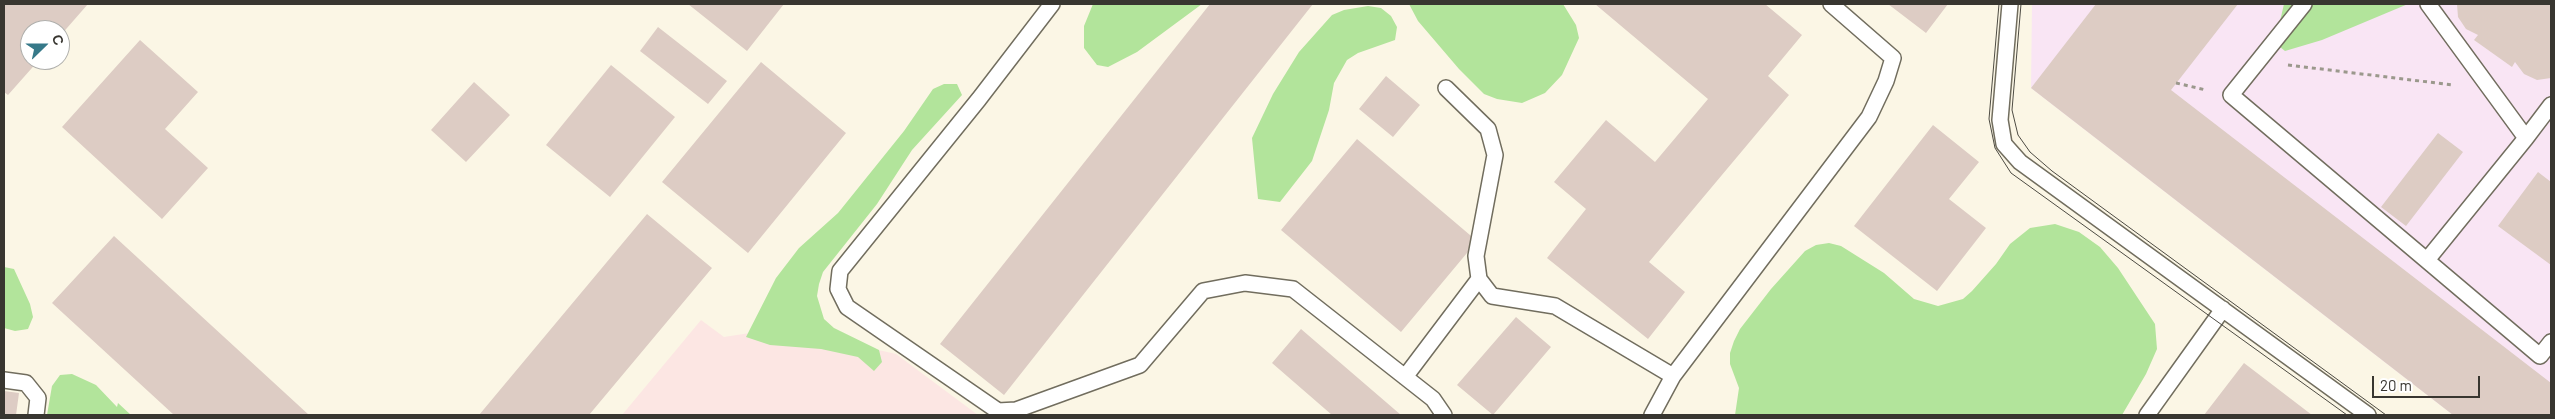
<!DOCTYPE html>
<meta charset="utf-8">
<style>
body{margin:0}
#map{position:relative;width:2555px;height:419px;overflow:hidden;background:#fbf6e5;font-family:Barlow,sans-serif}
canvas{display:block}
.frame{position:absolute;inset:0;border:5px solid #383630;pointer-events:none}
.north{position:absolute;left:20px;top:20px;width:50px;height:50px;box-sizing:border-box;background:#fff;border:1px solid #afafac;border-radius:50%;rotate:68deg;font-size:14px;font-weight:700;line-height:20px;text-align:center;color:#383630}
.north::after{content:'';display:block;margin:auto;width:18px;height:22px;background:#367989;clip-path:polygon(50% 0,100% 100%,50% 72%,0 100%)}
.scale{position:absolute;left:2372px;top:376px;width:108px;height:22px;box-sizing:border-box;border:2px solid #383630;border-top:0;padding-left:6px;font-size:15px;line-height:18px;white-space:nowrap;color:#383630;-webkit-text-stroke:4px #fff;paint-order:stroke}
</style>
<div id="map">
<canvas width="2555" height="419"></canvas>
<div class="frame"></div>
<div class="north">С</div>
<div class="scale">20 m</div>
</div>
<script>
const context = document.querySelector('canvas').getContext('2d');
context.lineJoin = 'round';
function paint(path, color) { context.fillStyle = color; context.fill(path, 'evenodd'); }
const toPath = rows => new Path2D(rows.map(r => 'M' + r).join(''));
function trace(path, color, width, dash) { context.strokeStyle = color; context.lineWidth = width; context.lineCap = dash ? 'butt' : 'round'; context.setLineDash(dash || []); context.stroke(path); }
paint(toPath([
 [701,320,724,337,782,328,896,354,978,415,622,415]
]), '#fce6e3');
paint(toPath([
 [2032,4,2551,4,2551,415,2453,415,2031,88]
]), '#f9e5f4');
paint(toPath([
 [1093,4,1202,4,1137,52,1108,67,1097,65,1084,48,1084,26],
 [1409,4,1563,4,1576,25,1579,38,1562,75,1545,93,1522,103,1497,99,1484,94,1459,69,1418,21],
 [2284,4,2408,4,2322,40,2285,51,2275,43],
 [1368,6,1381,8,1391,16,1397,27,1395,40,1358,53,1347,60,1334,83,1329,110,1312,161,1280,202,1258,199,1252,138,1273,94,1299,52,1332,15,1344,10],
 [944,84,957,84,962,95,912,150,877,204,823,272,819,284,817,296,824,319,834,328,879,350,882,362,874,371,858,357,821,349,770,345,746,337,776,278,799,248,838,213,904,131,933,89],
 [2055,224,2079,232,2100,247,2118,268,2155,324,2157,349,2146,374,2122,415,1735,415,1739,388,1730,364,1730,353,1734,341,1740,329,1771,289,1805,251,1816,245,1829,243,1841,246,1884,273,1914,299,1938,306,1963,299,1972,291,1996,264,2010,244,2030,228],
 [4,267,14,269,30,304,33,317,28,329,15,331,4,328],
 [72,374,96,385,117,407,118,403,131,415,47,415,52,386,60,375]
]), '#b2e49b');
paint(toPath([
 [4,4,88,4,60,36,60,30,30,30,30,60,39,60,8,95,4,92],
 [688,4,784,4,747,51],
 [1210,4,1313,4,1004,395,940,344],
 [1595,4,1765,4,1802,35,1768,76,1789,95,1649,262,1685,292,1648,339,1547,258,1586,209,1554,182,1606,120,1655,162,1708,99],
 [1888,4,1948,4,1926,33],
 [2096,4,2238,4,2171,90,2551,383,2551,415,2453,415,2031,88],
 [2457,4,2551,4,2551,78,2537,80,2524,74,2515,62,2512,67,2474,40,2478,35,2466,29,2458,17],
 [658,27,727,81,708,104,640,51],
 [140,40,198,92,165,129,208,168,162,219,62,127],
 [761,62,846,133,748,253,662,182],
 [611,65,675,117,610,197,546,145],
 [1386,76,1420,105,1393,137,1359,109],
 [474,82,510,115,466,162,431,130],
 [1933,125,1979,162,1949,199,1986,228,1937,291,1854,226],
 [2438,133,2463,152,2406,226,2381,207],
 [1357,139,1477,241,1401,332,1281,230],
 [2538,172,2551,182,2551,265,2498,226],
 [647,214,712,268,589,415,479,415],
 [114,236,309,415,174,415,52,303],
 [1516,317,1551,347,1493,415,1457,385],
 [1301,329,1401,415,1332,415,1272,363],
 [2244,363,2312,415,2204,415],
 [4,391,19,393,16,415,4,415]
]), '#ddccc4');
const service = toPath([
 [1052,4,979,99,840,271,838,289,847,307,998,411,1016,410,1140,365,1203,291,1245,283,1293,289,1433,399,1444,415],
 [2010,4,2000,120,2004,144,2020,162,2368,415],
 [2304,4,2231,95,2540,356,2551,342],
 [1446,88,1488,129,1495,155,1476,256,1479,279,1492,296,1555,306,1673,376],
 [2526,138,2551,105],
 [2427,260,2526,138,2428,4],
 [1405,377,1479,279],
 [4,380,26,383,38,398,36,415],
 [1652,415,1673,376,1869,117,1886,81,1893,58,1831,4],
 [2147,415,2223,309]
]);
trace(service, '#716d5e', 18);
trace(toPath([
 [2288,65,2453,85],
 [2176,83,2206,90]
]), '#9b988c', 3, [4, 4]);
trace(service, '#fff', 15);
trace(toPath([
 [1999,4,1989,119,1995,148,2011,173,2347,415],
 [2021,4,2012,110,2018,135,2030,152,2052,171,2386,415]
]), '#4d4b43', 1);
</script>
